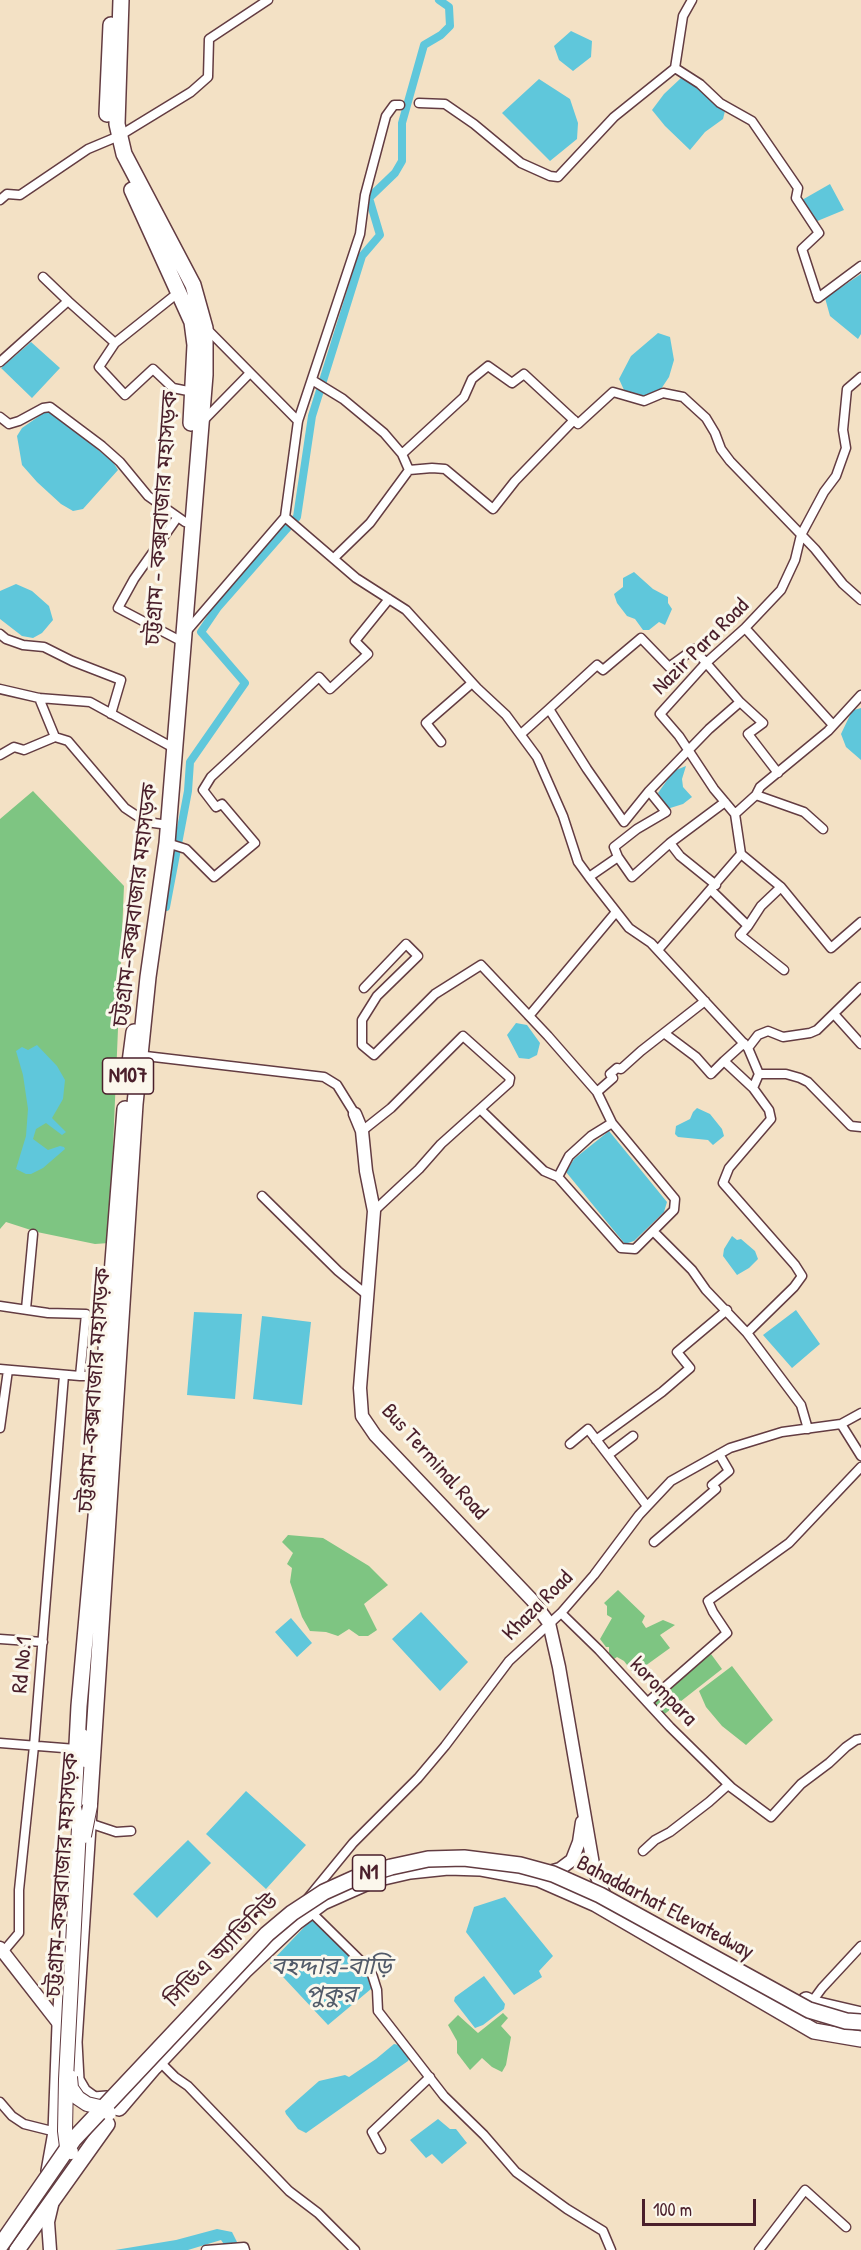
<!DOCTYPE html>
<meta charset="utf-8">
<style>
body{margin:0}
#map{position:relative;width:861px;height:2250px;overflow:hidden;background:#f3e1c5;font-family:"Patrick Hand",sans-serif}
canvas{display:block}
.scale{position:absolute;left:642px;top:2199px;width:114px;height:27px;box-sizing:border-box;border:3px solid #4a1f2b;border-top:0;padding-left:8px;font-size:18px;line-height:21px;white-space:nowrap;color:#4a1f2b;-webkit-text-stroke:4px #fbf7ec;paint-order:stroke}
</style>
<div id="map">
<canvas width="861" height="2250"></canvas>
<div class="scale">100 m</div>
</div>
<script>
const context = document.querySelector('canvas').getContext('2d');
context.lineJoin = 'round';
function paint(path, color) { context.fillStyle = color; context.fill(path, 'evenodd'); }
const toPath = rows => new Path2D(rows.map(r => 'M' + r).join(''));
function trace(path, color, width, dash) { context.strokeStyle = color; context.lineWidth = width; context.lineCap = dash ? 'butt' : 'round'; context.setLineDash(dash || []); context.stroke(path); }
function write(font, color, halo, rows, align = 'center') {
  context.font = font + ' "Patrick Hand","Noto Sans Bengali",sans-serif'; context.lineWidth = 6; context.setLineDash([]); context.textBaseline = 'middle'; context.strokeStyle = halo; context.fillStyle = color; for (const [text, x, y, turn = 0] of rows) {
    context.save(); context.translate(x, y); context.rotate((+turn || 0) * Math.PI / 180); context.textAlign = isNaN(turn) ? turn : align; if (halo) context.strokeText(text, 0, 0); context.fillText(text, 0, 0); context.restore();
  }
}
paint(toPath([
 [33,791,124,886,109,1243,95,1244,37,1232,6,1222,0,1229,0,819],
 [288,1535,323,1538,369,1566,388,1585,364,1604,377,1630,368,1636,359,1636,349,1629,338,1636,326,1632,310,1631,302,1617,290,1582,292,1568,287,1564,293,1553,282,1542],
 [618,1590,645,1616,642,1622,646,1628,663,1620,675,1625,660,1635,670,1648,634,1674,624,1661,617,1657,614,1659,609,1653,609,1647,606,1647,600,1639,612,1618,607,1615,607,1606,604,1603],
 [711,1654,722,1669,662,1716,651,1703],
 [732,1666,773,1720,746,1745,722,1726,706,1707,699,1691],
 [503,2013,508,2018,501,2026,511,2037,506,2065,502,2072,492,2067,482,2058,470,2070,457,2053,457,2041,448,2025,458,2015,478,2033]
]), '#7ec582');
paint(toPath([
 [571,31,592,41,591,57,573,71,559,60,554,46],
 [681,78,696,85,725,111,723,119,705,132,690,150,665,126,652,110,664,94],
 [539,79,570,99,578,123,577,139,550,161,502,113],
 [830,184,844,210,815,222,802,200],
 [861,274,861,334,858,339,830,316,825,298],
 [658,333,670,337,674,360,669,377,661,389,649,398,637,396,624,390,619,379,631,356],
 [31,342,60,368,32,398,1,368],
 [45,412,52,412,113,462,118,470,83,509,73,511,61,504,37,482,22,465,17,436,22,428],
 [634,572,653,589,668,597,668,603,672,609,665,625,659,622,649,630,643,630,635,619,627,616,617,603,614,594,623,587,623,578],
 [16,584,32,591,49,606,53,620,42,633,33,638,22,636,0,619,0,591],
 [861,708,861,760,846,747,841,734,851,713,854,710],
 [686,766,682,779,683,787,692,797,683,804,667,809,658,793,670,776,676,770],
 [516,1023,527,1025,540,1043,537,1055,529,1059,519,1058,507,1035],
 [37,1045,57,1066,65,1080,63,1099,52,1118,66,1132,62,1135,46,1123,36,1129,33,1139,48,1150,60,1146,64,1147,65,1149,43,1168,31,1174,26,1174,16,1169,26,1136,28,1109,23,1075,16,1051,22,1047,28,1050],
 [697,1108,710,1114,722,1129,724,1136,713,1145,708,1140,678,1137,675,1134,676,1126,690,1119,693,1112],
 [609,1131,667,1202,664,1212,634,1241,625,1244,566,1172,574,1159],
 [732,1236,737,1240,741,1239,755,1251,758,1259,749,1268,737,1275,723,1256,724,1249],
 [796,1310,820,1344,792,1368,763,1335],
 [194,1312,242,1314,235,1399,187,1395],
 [262,1316,311,1322,302,1405,253,1399],
 [421,1612,468,1662,440,1691,392,1639],
 [291,1618,312,1643,297,1657,275,1632],
 [246,1791,306,1845,266,1889,206,1834],
 [188,1840,211,1863,157,1918,133,1894],
 [505,1897,553,1956,539,1971,542,1977,514,1995,466,1932,474,1907],
 [312,1919,371,1977,371,1989,328,2025,270,1963],
 [484,1976,505,2004,504,2009,483,2025,475,2028,454,2001,455,1997],
 [394,2044,399,2045,409,2059,408,2061,306,2133,298,2129,286,2114,285,2111,319,2081,345,2075,349,2077,376,2059],
 [438,2119,450,2129,456,2129,467,2143,442,2164,432,2154,426,2158,410,2140],
 [217,2229,232,2232,241,2250,228,2250,221,2240,188,2250,115,2250,176,2240]
]), '#5fc7db');
trace(toPath([
 [166,907,188,791,190,762,245,683,201,632,218,607,297,517,312,416,362,256,380,235,369,198,395,173,402,161,402,123,424,45,441,35,450,26,449,7,439,0]
]), '#5fc7db', 8);
const street = toPath([
 [675,68,700,84,720,103,752,121,798,188,796,198,819,233,802,249,818,298,861,266],
 [419,103,445,104,474,124,521,163,550,176,558,177,614,117,675,68,683,16,692,0],
 [0,200,7,194,20,195,88,149,119,136,191,92,208,77,209,39,268,0],
 [43,277,68,301],
 [206,328,298,421],
 [115,343,99,367,125,395,153,369,173,388,193,392],
 [0,362,68,301,115,343,179,292],
 [312,380,343,399,384,433,402,454],
 [0,417,9,424,19,421,43,408,50,407,102,446,120,462,148,496,185,522],
 [202,422,250,373],
 [409,470,432,468,445,469,493,509,515,481,574,420],
 [285,517,356,578,406,610,477,688,506,715,537,757,563,816,578,862,589,877,629,928,651,943,748,1048,759,1074,786,1074,800,1078,808,1082,851,1126,861,1127],
 [334,558,370,523,409,470,402,454,464,397,472,379,488,366,512,383,524,374,578,424,613,392,644,401,663,393,683,397,706,418,715,433,721,449,730,461,815,549,843,584,861,600],
 [745,628,833,725],
 [186,632,285,517,298,421,360,234,365,195,386,116,394,105,400,105],
 [0,634,6,639,23,645,44,647,72,661,121,680,111,714],
 [177,639,118,608,134,579,177,518],
 [0,689,39,698,90,702,170,746],
 [39,698,55,737],
 [740,702,763,723,748,734,778,773],
 [549,709,597,665,603,670,641,638,669,667,694,649,740,702,709,729,649,791,666,812,637,829,614,847,618,857,589,877],
 [521,734,549,709,587,769,624,822,649,791],
 [441,742,426,723,472,683],
 [0,755,14,747,24,750,55,737,68,741,125,808,146,822,161,824],
 [756,795,804,812,823,829],
 [735,814,756,795,760,787,828,731,861,695],
 [167,843,186,849,214,877,255,843,222,804,216,807,203,790,211,777,319,677,330,689,368,654,355,641,389,599],
 [670,843,725,802],
 [741,854,781,887,831,948,861,922],
 [618,857,632,877,670,843,680,856,716,885],
 [712,891,748,926,740,935,784,970],
 [748,926,761,906,781,887],
 [658,950,741,854,735,814,714,789,679,736,660,714,706,663,745,628,781,590,795,560,801,535,824,492,836,476,846,448,843,430,847,389,861,377],
 [364,988,406,944,418,956,377,996,362,1020,362,1045,374,1055,435,994,481,965,548,1036,597,1092,612,1123,675,1199,674,1210,635,1249,621,1248,558,1177,544,1171,480,1109],
 [834,1014,861,1044],
 [529,1016,616,912],
 [664,1033,696,1057,711,1074,724,1061],
 [744,1043,724,1061,753,1088],
 [748,1048,758,1035,768,1031,783,1037,810,1033,817,1030,861,987],
 [137,1055,324,1077,337,1085,355,1114],
 [597,1092,613,1078,610,1074,617,1068,621,1069,641,1051,705,1001],
 [362,1131,391,1108,463,1036,510,1078,509,1083,441,1144,419,1169,374,1211],
 [558,1177,569,1156,591,1136,612,1123],
 [262,1196,338,1271,367,1295],
 [654,1232,692,1270,706,1290,747,1333,801,1405,808,1429],
 [0,1306,48,1313,86,1314,80,1376],
 [26,1309,33,1234],
 [747,1333,794,1287,802,1276,795,1265,723,1183,729,1168,771,1119,769,1110,753,1088,759,1074],
 [0,1369,80,1376,107,1376],
 [841,1424,861,1456],
 [0,1428,8,1370],
 [596,1440,662,1392,690,1368,677,1352,727,1310],
 [570,1444,588,1429,647,1506],
 [608,1455,633,1436],
 [654,1542,716,1489,712,1485,729,1471,719,1454],
 [561,1613,599,1650,670,1727,732,1788],
 [0,1639,43,1642],
 [648,1702,727,1633,713,1612,708,1601,789,1543,861,1467],
 [0,1743,76,1749],
 [89,1823,116,1832,131,1831],
 [643,1851,655,1840,670,1832,709,1802,728,1785,771,1817,801,1784,829,1763,846,1747,856,1740,861,1739],
 [308,1898,353,1843,418,1778,445,1746,509,1661,561,1613,594,1575,639,1515,671,1481,730,1448,782,1432,841,1424,861,1413],
 [309,1910,371,1971,377,1990,378,2011,444,2096,484,2135,516,2172,567,2209,603,2231,611,2250],
 [3,1952,19,1933,19,1890,34,1746,64,1375],
 [811,2003,822,1988,861,1946],
 [157,2059,175,2077,188,2086,289,2191,318,2213,355,2250],
 [0,2102,12,2116,24,2124,56,2132],
 [381,2149,372,2132,430,2077],
 [206,2250,244,2247,245,2250],
 [759,2250,805,2190,846,2227]
]);
const secondary = toPath([
 [355,1114,362,1131,366,1171,374,1211,360,1388,362,1416,375,1435,532,1600,549,1623,559,1667,594,1870,607,1901],
 [546,1873,560,1869,572,1860,579,1842,582,1822],
 [0,1948,60,2025],
 [50,2250,48,2222,52,2205]
]);
const primary = toPath([
 [82,1736,85,1760]
]);
const highway = toPath([
 [107,114,111,25],
 [132,190,192,322,195,345,191,423],
 [127,1085,134,1032],
 [73,1821,79,1706,100,1472,104,1376,125,1109],
 [806,2000,814,2004,861,2015],
 [107,2099,94,2100,83,2092,76,2080,74,2042,135,1104,148,977,167,843,205,375,205,328,193,285,124,154,117,124,121,0],
 [119,2108,154,2067,244,1971,296,1922,323,1902,375,1879,410,1871,448,1867,480,1868,539,1879,596,1904,814,2031,861,2039],
 [49,2171,56,2132,60,2025,71,1851],
 [17,2250,107,2124]
]);
trace(street, '#633c42', 11);
trace(secondary, '#633c42', 15);
trace(primary, '#633c42', 16);
trace(highway, '#633c42', 18);
trace(street, '#fff', 8);
trace(secondary, '#fff', 12);
trace(primary, '#fff', 14);
trace(highway, '#fff', 15);
const primaryBridge = toPath([
 [84,1836,90,1806],
 [70,2077,71,2088,78,2098,87,2104,104,2108,109,2113],
 [71,2152,67,2147,65,2131,66,2079,79,1828,74,1808]
]);
const highwayBridge = toPath([
 [0,2246,74,2139,267,1934,292,1913,324,1892,355,1878,391,1867,428,1859,464,1858,520,1865,553,1874,600,1895,809,2010,846,2021,861,2022]
]);
trace(primaryBridge, '#633c42', 16, []);
trace(highwayBridge, '#633c42', 18, []);
trace(primaryBridge, '#fff', 14);
trace(highwayBridge, '#fff', 15);
for (const [x, y, w] of [
 [128,1076,51],
 [369,1873,33]
]) { const box = new Path2D(); box.roundRect(x - w / 2, y - 18, w, 36, 4.5); context.fillStyle = '#fbf7ec'; context.fill(box); trace(box, '#4a1f2b', 1.5); }
write('bold 21px', '#4a1f2b', null, [
 ["N107",128,1076],
 ["N1",369,1873]
]);
write('22px', '#4a1f2b', '#fbf7ec', [
 ["চট্টগ্রাম - কক্সবাজার মহাসড়ক",162,518,-86],
 ["Nazir Para Road",701,647,-45],
 ["চট্টগ্রাম-কক্সবাজার মহাসড়ক",136,905,-83],
 ["চট্টগ্রাম-কক্সবাজার মহাসড়ক",95,1390,-86],
 ["Bus Terminal Road",434,1462,48],
 ["Khaza Road",538,1606,-45],
 ["Rd No.1",23,1665,-85],
 ["korompara",663,1692,46],
 ["চট্টগ্রাম-কক্সবাজার মহাসড়ক",63,1875,-86],
 ["Bahaddarhat Elevatedway",665,1908,28],
 ["সিডিএ অ্যাভিনিউ",222,1951,-45]
]);
write('italic 24px', '#515a69', '#fbf7ec', [
 ["বহদ্দার-বাড়ি",331,1968],
 ["পুকুর",331,1996]
]);
</script>
